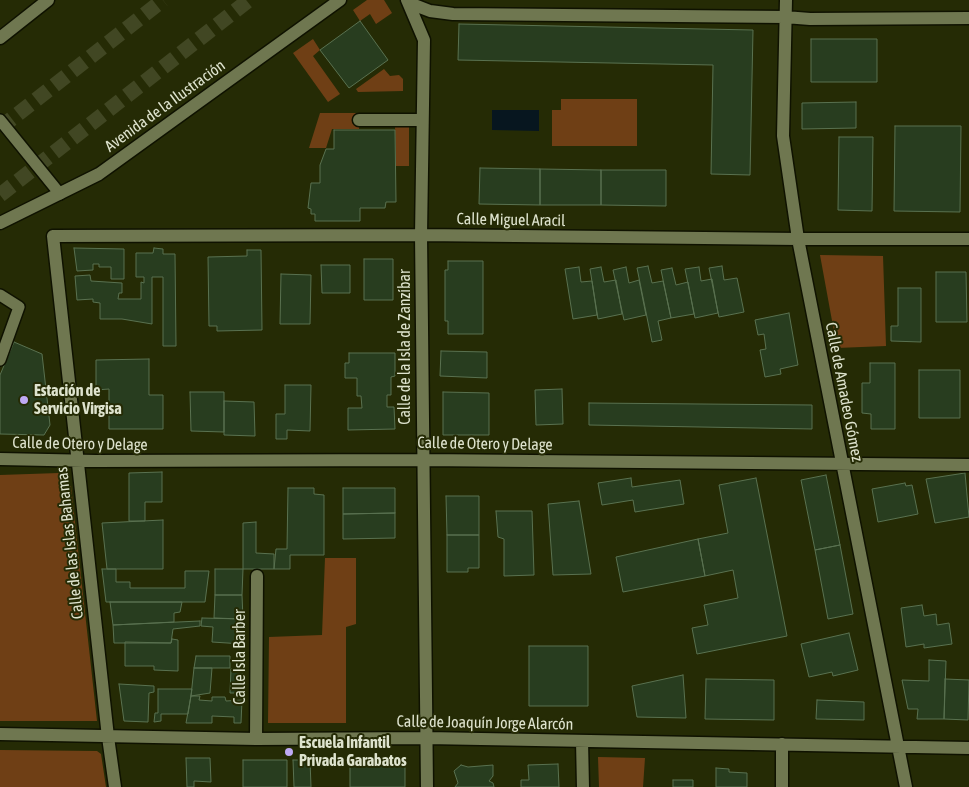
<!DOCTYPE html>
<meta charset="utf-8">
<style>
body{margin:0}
canvas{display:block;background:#252b05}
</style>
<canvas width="969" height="787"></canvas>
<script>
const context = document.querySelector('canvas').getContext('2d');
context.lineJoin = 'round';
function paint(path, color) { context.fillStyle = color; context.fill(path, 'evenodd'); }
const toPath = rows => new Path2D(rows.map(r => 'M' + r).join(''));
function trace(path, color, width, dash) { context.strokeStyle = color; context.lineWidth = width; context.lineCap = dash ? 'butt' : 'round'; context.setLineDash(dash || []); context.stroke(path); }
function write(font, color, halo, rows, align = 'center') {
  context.font = font + ' "Asap Condensed",sans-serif'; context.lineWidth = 4; context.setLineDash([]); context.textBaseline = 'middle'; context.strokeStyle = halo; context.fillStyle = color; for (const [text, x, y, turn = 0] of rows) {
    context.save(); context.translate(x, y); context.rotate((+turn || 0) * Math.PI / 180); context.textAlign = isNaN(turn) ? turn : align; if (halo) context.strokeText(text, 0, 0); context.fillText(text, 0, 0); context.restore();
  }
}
paint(toPath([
 [367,0,384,0,392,13,376,24,370,14,360,21,353,10],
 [313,39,320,50,313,56,340,94,328,102,293,53],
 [384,69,390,76,399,75,403,79,403,91,358,92,356,89],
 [561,99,637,99,637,146,552,146,552,110,561,110],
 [320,113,359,113,359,129,332,129,326,148,309,148],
 [395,126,409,126,409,166,396,166],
 [820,255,883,256,886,346,837,348],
 [59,473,64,477,65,486,71,486,97,721,0,721,0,475],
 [325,558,356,558,356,624,346,627,346,723,268,723,269,637,322,635],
 [0,750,97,751,101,754,106,787,0,787],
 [598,757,645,758,643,787,599,787]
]), '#6f3f15');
paint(toPath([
 [492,110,539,110,539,131,492,130]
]), '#07161f');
const building = toPath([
 [360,21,388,60,349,88,320,50,360,21],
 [459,24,753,30,750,175,711,174,713,65,458,60,459,24],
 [811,39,877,39,877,82,811,82,811,39],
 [856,102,856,128,802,129,802,103,856,102],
 [895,126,961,126,960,212,894,211,895,126],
 [334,130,395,130,396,202,386,202,385,208,360,208,360,221,315,221,315,214,311,214,311,209,308,208,311,183,320,183,320,165,326,149,334,149,334,130],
 [839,137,873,137,872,211,838,210,839,137],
 [480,168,540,169,540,205,479,204,480,168],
 [540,169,601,170,601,205,540,205,540,169],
 [601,170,666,170,666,206,601,205,601,170],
 [74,248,124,249,124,279,111,279,111,267,99,267,99,264,93,264,93,270,77,271,74,248],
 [154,248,163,249,163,254,175,254,176,346,163,346,163,277,152,277,152,324,122,319,100,319,100,303,93,302,93,299,77,300,75,276,90,275,91,281,122,283,122,293,119,293,118,299,141,299,141,282,144,283,144,277,136,277,136,253,153,253,154,248],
 [247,250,261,250,262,330,217,331,217,326,209,326,208,257,247,256,247,250],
 [364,259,393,259,393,300,364,300,364,259],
 [448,261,483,261,483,334,448,334,448,321,445,321,445,270,448,270,448,261],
 [321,265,350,265,350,293,322,293,321,265],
 [648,266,652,283,663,281,671,318,658,321,662,340,652,342,637,268,648,266],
 [722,266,724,280,737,278,744,312,719,317,709,268,722,266],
 [579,267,581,282,592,281,597,315,573,319,565,269,579,267],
 [601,267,604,282,616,280,622,314,598,319,590,269,601,267],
 [626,267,629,283,639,280,646,315,624,320,613,270,626,267],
 [699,267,701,281,712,279,718,313,695,318,685,269,699,267],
 [672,268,676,285,688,282,694,314,671,318,661,270,672,268],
 [936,272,966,272,967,322,936,322,936,272],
 [281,274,311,275,310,324,280,324,281,274],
 [898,288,921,288,921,342,891,341,891,326,898,326,898,288],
 [789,313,798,365,780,369,781,374,765,377,760,350,766,349,764,334,758,335,755,320,789,313],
 [14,342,42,354,50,425,44,435,0,434,0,375,14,342],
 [441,351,487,352,487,378,440,376,441,351],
 [349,353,395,353,395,376,391,377,391,395,387,395,387,407,394,407,395,429,348,430,348,408,362,408,361,396,357,396,357,378,345,378,345,363,349,363,349,353],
 [149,359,149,395,163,395,163,429,109,429,109,389,96,390,96,360,149,359],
 [870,363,895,363,895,429,871,429,871,414,862,413,862,383,870,383,870,363],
 [919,370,960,370,960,418,919,418,919,370],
 [285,385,311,385,310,431,287,430,287,439,276,439,276,414,285,414,285,385],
 [562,389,563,424,536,425,535,390,562,389],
 [190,392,224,392,224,432,191,431,190,392],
 [443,392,489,393,489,435,443,435,443,392],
 [224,401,254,402,255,436,224,435,224,401],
 [589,403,812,405,812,429,589,425,589,403],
 [162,472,162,502,145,502,145,521,129,521,129,473,162,472],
 [965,473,969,517,935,523,926,479,965,473],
 [826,475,840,545,815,550,801,480,826,475],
 [631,478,632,487,680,480,684,504,635,512,633,500,602,505,598,483,631,478],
 [756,478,787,636,697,654,692,628,708,625,704,605,738,598,733,570,705,576,698,539,728,533,719,485,756,478],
 [905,483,906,486,912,485,918,514,878,522,872,489,905,483],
 [288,488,314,488,314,494,324,495,324,555,290,555,290,569,274,569,276,549,287,549,288,488],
 [343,488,395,488,395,513,343,514,343,488],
 [446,496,479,496,479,535,447,535,446,496],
 [579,501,591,574,553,575,548,504,579,501],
 [496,511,532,511,534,575,504,576,504,539,498,537,496,511],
 [395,513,395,538,343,539,343,514,395,513],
 [163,520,163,569,107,569,102,523,163,520],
 [256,522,256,553,274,554,274,569,243,569,243,523,256,522],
 [447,535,479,535,479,568,468,568,468,572,447,572,447,535],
 [698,539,705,576,623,592,616,557,698,539],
 [840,545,853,614,828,619,815,550,840,545],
 [102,569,116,569,116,582,130,582,130,588,185,588,185,571,209,571,205,602,106,602,102,569],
 [215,569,243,569,242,595,215,595,215,569],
 [215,595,242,595,243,619,214,618,215,595],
 [110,602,182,602,180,612,174,613,174,622,113,625,110,602],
 [922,605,924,616,936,614,937,625,949,623,952,644,924,648,924,644,906,647,901,608,922,605],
 [202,618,243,619,243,644,212,642,213,627,201,626,202,618],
 [200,621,200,626,173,629,171,643,114,643,113,625,200,621],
 [849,633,858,670,833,676,832,672,809,677,801,644,849,633],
 [172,639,178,640,178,671,154,670,154,666,125,666,125,642,171,643,172,639],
 [529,646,588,646,588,706,529,706,529,646],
 [196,656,230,656,230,668,194,668,196,656],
 [929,660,946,661,944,719,917,719,918,709,908,709,902,680,929,681,929,660],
 [194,668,212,668,210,693,191,696,194,668],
 [231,669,242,669,242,693,230,693,231,669],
 [683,675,686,718,637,717,632,686,683,675],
 [706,679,774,680,774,720,705,719,706,679],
 [945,679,969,680,968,720,944,719,945,679],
 [119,684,154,686,154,692,149,693,148,722,124,721,119,684],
 [158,689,192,689,188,714,161,714,161,721,154,722,155,713,158,713,158,689],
 [191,696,200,696,199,700,212,701,212,697,225,697,226,701,242,700,241,723,234,723,234,717,212,716,212,723,186,723,191,696],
 [817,700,864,702,864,720,816,719,817,700],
 [405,757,405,787,350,787,350,767,356,764,364,764,364,758,405,757],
 [186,758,210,758,211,782,194,781,194,787,187,787,186,758],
 [243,760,287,760,287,787,243,787,243,760],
 [293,760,310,760,311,787,294,787,293,760],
 [558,764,559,787,521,787,521,780,529,780,528,765,558,764],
 [461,765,468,767,493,765,493,776,489,781,493,783,494,787,455,787,458,783,454,771,461,765],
 [716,768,729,769,729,772,747,773,747,787,716,787,716,768],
 [673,780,693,780,693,787,673,787,673,780]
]);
paint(building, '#283d1f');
trace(building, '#597150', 1);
trace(toPath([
 [0,128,163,0],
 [0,195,249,0]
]), '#414723', 15, [15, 8]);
const service = toPath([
 [0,120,60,194],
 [0,295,19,307,0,360]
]);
const minor = toPath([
 [407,0,424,40,421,235,427,787],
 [786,0,783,136,798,239,906,787],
 [409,3,430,11,453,14,785,17,810,19,969,18],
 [0,38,48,0],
 [359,120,422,120],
 [0,223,99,174,340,0],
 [0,459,96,461,422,460,969,465],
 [0,734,256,739,427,738,969,748],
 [256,739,257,576],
 [582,741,583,787],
 [782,744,782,787],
 [115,787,108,737,53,236,421,235,798,239,969,239]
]);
trace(service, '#0f1200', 14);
trace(minor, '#0f1200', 15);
trace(service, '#6f7750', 11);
trace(minor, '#6f7750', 12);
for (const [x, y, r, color] of [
 [24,400,5,"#bfa9f4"],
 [289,752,5,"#bfa9f4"]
]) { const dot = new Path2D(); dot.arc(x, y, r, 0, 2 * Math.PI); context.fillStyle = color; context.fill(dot); trace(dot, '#252b05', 2); }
write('16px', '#dee3ce', '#252b05', [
 ["Avenida de la Ilustración",165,106,-36],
 ["Calle Miguel Aracil",511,220,1],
 ["Calle de la Isla de Zanzíbar",405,347,-90],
 ["Calle de Amadeo Gómez",844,392,79],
 ["Calle de Otero y Delage",80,444,1],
 ["Calle de Otero y Delage",485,444,1],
 ["Calle de las Islas Bahamas",70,543,-96],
 ["Calle Isla Barber",240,657,-90],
 ["Calle de Joaquín Jorge Alarcón",485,723,1]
]);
write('bold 16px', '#dee3ce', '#252b05', [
 ["Estación de",34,391],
 ["Servicio Virgisa",34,409],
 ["Escuela Infantil",299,743],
 ["Privada Garabatos",299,761]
], 'left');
</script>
